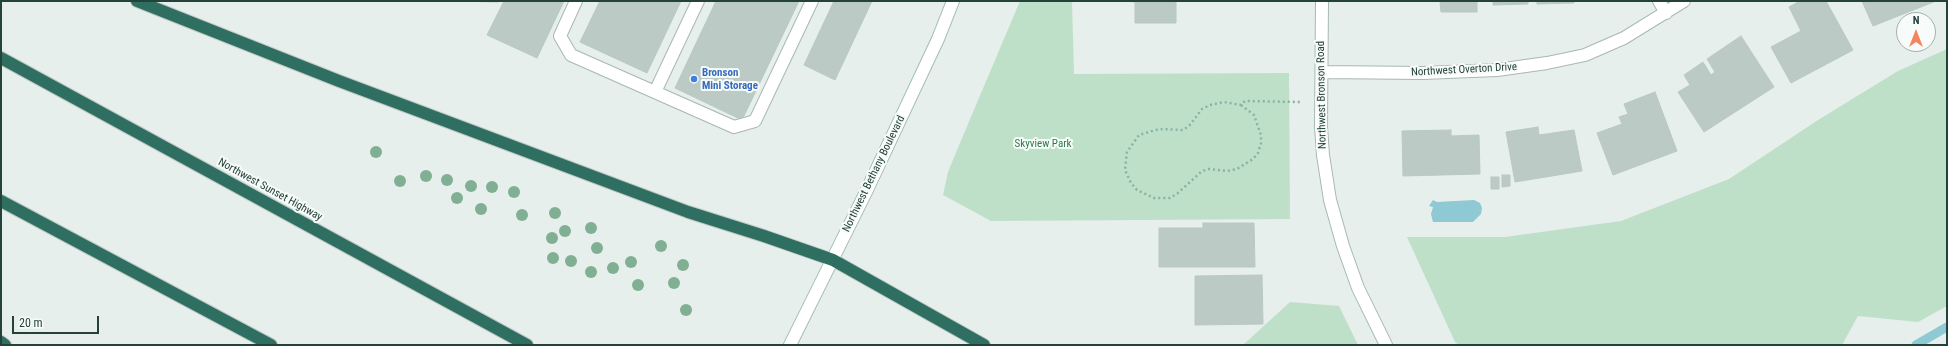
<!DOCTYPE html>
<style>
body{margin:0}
#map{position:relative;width:1948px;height:346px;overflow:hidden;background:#e6efeb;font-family:"Roboto Condensed",sans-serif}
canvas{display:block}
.frame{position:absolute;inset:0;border:2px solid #24423a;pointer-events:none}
.north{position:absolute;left:1896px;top:12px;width:40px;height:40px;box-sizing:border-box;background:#f7fbf9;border:1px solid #a3b1ad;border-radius:50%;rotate:0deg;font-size:11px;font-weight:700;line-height:16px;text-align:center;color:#24423a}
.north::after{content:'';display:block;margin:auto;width:14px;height:18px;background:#f4845f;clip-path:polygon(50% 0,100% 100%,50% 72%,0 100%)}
.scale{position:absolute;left:12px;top:316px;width:87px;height:18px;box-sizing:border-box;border:2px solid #24423a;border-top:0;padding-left:5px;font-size:12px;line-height:14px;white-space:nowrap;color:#24423a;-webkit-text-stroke:3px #f7fbf9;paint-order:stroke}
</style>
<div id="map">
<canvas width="1948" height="346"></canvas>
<div class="frame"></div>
<div class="north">N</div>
<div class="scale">20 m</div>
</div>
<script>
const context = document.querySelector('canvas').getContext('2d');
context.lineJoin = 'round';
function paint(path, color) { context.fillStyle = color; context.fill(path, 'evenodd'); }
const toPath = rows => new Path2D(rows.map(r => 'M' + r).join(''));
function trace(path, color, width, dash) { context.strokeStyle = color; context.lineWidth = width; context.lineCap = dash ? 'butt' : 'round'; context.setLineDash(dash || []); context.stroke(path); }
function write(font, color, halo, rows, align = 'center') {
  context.font = font + ' "Roboto Condensed",sans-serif'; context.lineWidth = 4; context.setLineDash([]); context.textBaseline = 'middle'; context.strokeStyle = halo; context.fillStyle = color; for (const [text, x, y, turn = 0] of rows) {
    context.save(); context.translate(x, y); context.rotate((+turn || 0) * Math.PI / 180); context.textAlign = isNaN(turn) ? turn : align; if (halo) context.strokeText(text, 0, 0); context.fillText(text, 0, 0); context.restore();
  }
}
paint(toPath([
 [1020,1,1072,1,1074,74,1289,73,1290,219,991,221,943,195,948,172,957,150],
 [1947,49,1947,306,1918,322,1858,316,1842,345,1459,345,1455,342,1407,237,1505,237,1621,221,1729,179,1818,120,1898,71],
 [1290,302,1339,306,1358,345,1243,345]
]), '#bfe0c8');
paint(toPath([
 [1433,200,1437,202,1474,200,1480,203,1482,208,1481,214,1473,222,1433,222,1431,214,1433,207,1429,206]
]), '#8ec9d4');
trace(toPath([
 [1916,345,1947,327]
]), '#8ec9d4', 9);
const building = toPath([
 [454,1,498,1,498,2,454,1],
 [504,1,564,1,537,58,487,35,504,1],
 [600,1,681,1,647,73,580,42,600,1],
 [716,1,799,1,742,120,675,88,716,1],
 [834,1,872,1,835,80,804,65,834,1],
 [1176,1,1176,23,1135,23,1135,2,1125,1,1176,1],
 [1440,1,1477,1,1477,12,1441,12,1440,1],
 [1493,1,1528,1,1528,4,1493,5,1493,1],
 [1537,1,1574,1,1574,3,1537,4,1537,1],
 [1800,1,1826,1,1853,50,1791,83,1771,47,1801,31,1789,7,1800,1],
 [1862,1,1936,1,1873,26,1862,1],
 [1741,36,1774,87,1704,132,1678,92,1690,85,1684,75,1703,62,1711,75,1715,72,1707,59,1741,36],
 [1655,92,1677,151,1613,175,1597,133,1622,124,1619,117,1628,114,1624,104,1655,92],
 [1538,127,1539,135,1574,130,1582,171,1515,182,1506,132,1538,127],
 [1451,130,1451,136,1479,135,1480,174,1403,176,1402,131,1451,130],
 [1502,175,1510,175,1510,186,1502,187,1502,175],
 [1491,177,1499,177,1499,189,1491,189,1491,177],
 [1203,223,1254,223,1255,267,1159,267,1159,228,1203,228,1203,223],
 [1262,275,1263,324,1195,325,1195,276,1262,275]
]);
paint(building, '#bbcac4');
trace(building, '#b8c9c2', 1);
const service = toPath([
 [576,1,560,36,571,55,734,127,755,121,812,1],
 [655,92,698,1]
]);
const minor = toPath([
 [1322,1,1321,127,1323,155,1330,200,1343,246,1358,288,1386,345],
 [1659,1,1666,13],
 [1322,72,1423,73,1497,70,1547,63,1585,55,1624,38,1684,1]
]);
const secondary = toPath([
 [790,345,866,192,938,39,953,1]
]);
const motorway = toPath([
 [137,1,339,81,688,212,764,236,833,260,984,345],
 [1,58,527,345],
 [1,201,271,345],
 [1,342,5,345]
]);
trace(service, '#a8b8b2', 14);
trace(minor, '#a8b8b2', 14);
trace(secondary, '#a4bbb3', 14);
trace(motorway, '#c2cac8', 14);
trace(toPath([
 [1241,105,1254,115,1261,135,1261,143,1258,153,1253,159,1237,169,1227,171,1209,169,1202,171,1178,193,1170,198,1154,198,1137,190,1131,183,1125,170,1127,152,1139,135,1159,129,1183,130,1189,126,1202,109,1210,105,1224,102,1241,105,1245,101,1300,102]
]), '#86b3a5', 2.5, [2, 3]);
trace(service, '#fff', 12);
trace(minor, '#fff', 12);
trace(secondary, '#fff', 12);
trace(motorway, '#2f6f62', 12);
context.fillStyle = '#80af93';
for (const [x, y] of [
 [376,152],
 [426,176],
 [447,180],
 [400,181],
 [471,186],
 [492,187],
 [514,192],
 [457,198],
 [481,209],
 [555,213],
 [522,215],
 [591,228],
 [565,231],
 [552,238],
 [661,246],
 [597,248],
 [553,258],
 [571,261],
 [631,262],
 [683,265],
 [613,268],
 [591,272],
 [674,283],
 [638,285],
 [686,310]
]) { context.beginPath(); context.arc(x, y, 6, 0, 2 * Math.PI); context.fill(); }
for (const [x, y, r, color] of [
 [694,79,4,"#3f7fe0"]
]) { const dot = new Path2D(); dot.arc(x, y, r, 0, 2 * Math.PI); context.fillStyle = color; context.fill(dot); trace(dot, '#f7fbf9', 1.5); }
write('11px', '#24423a', '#f7fbf9', [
 ["Northwest Overton Drive",1464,70,-3],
 ["Northwest Bronson Road",1322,95,-91],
 ["Northwest Bethany Boulevard",874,174,-64],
 ["Northwest Sunset Highway",270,190,29]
]);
write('bold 11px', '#366cbe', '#f7fbf9', [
 ["Bronson",702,73],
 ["Mini Storage",702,86]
], 'left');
write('11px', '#2d7a4b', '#f7fbf9', [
 ["Skyview Park",1043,144]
]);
</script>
